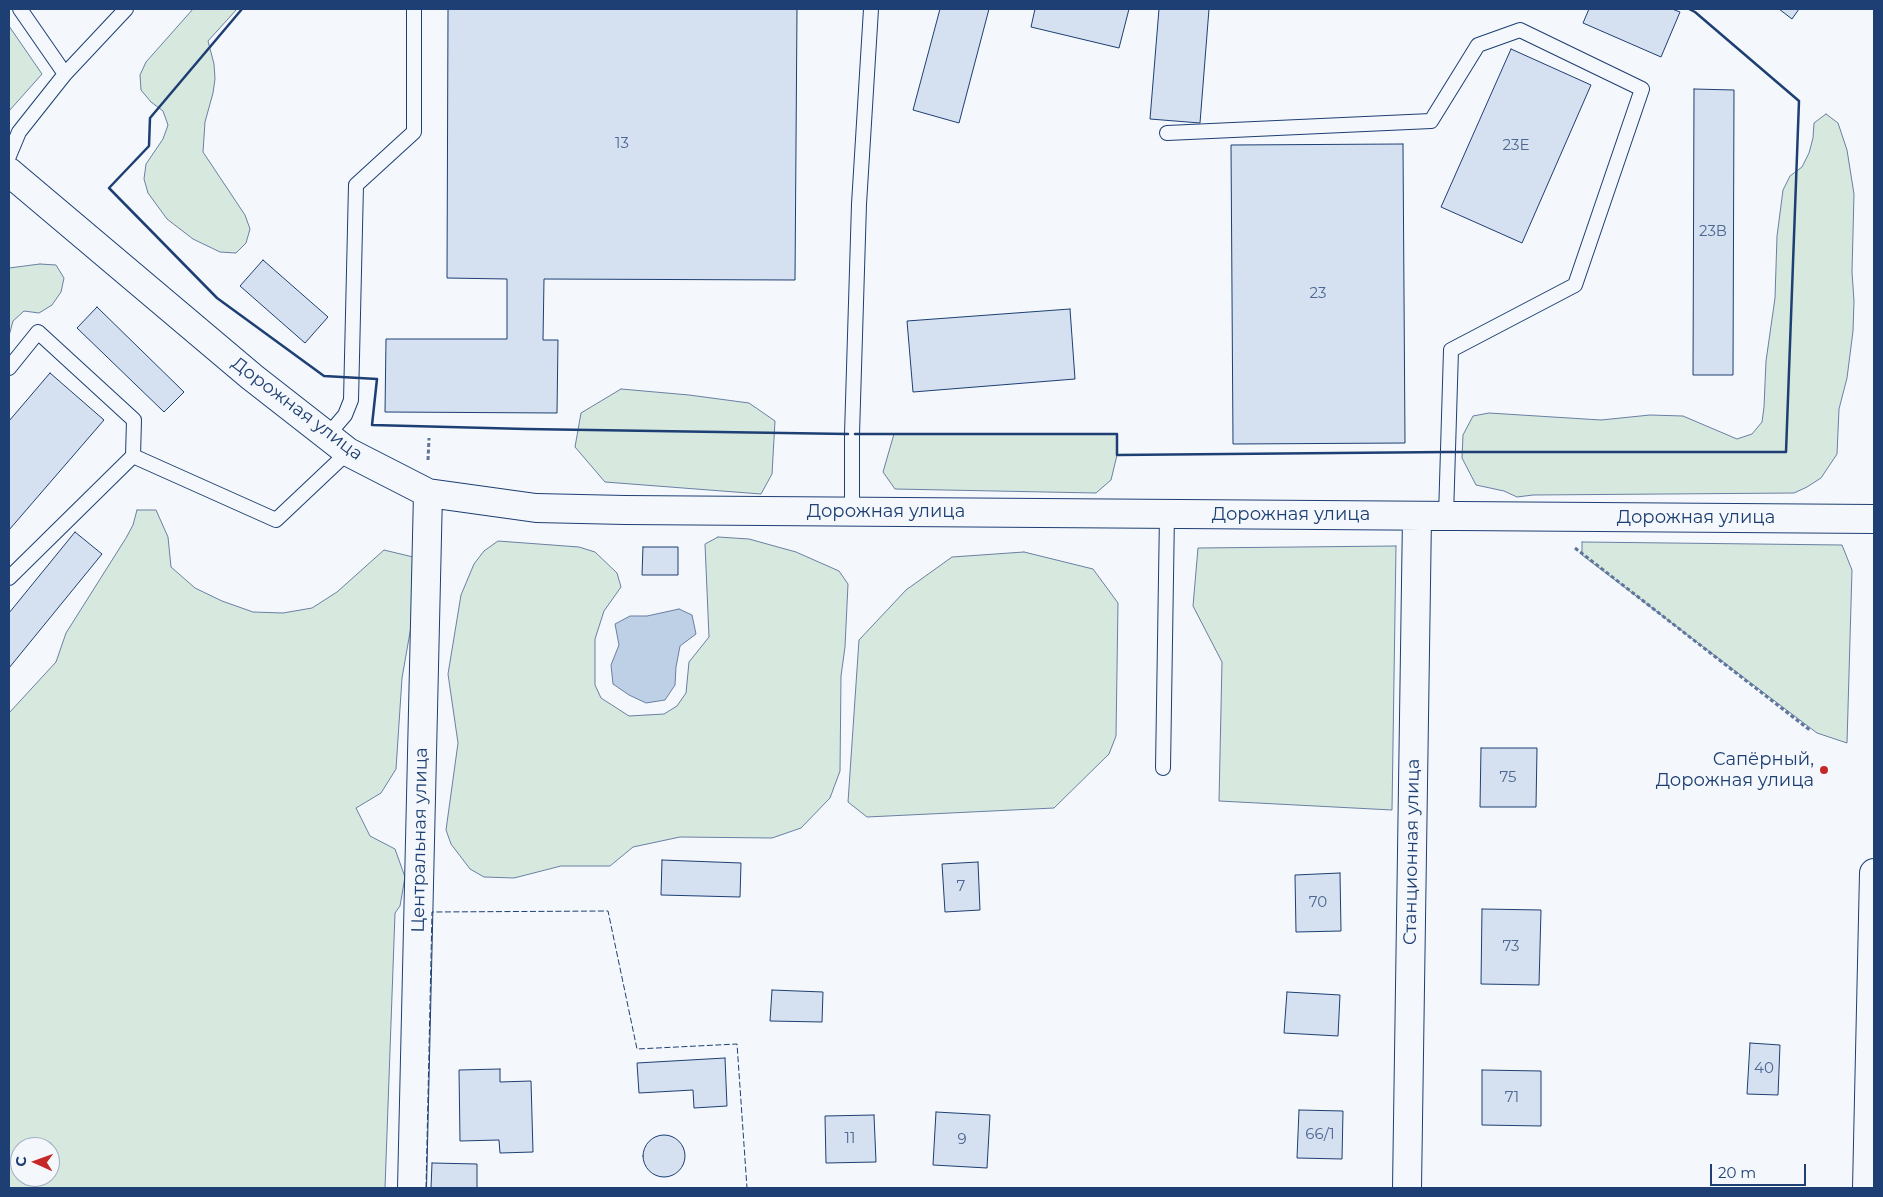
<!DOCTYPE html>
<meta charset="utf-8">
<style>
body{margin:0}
#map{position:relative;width:1883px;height:1197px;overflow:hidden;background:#f4f7fb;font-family:Montserrat,sans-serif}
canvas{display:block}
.frame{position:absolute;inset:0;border:10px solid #1d3f73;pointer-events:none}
.north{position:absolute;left:10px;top:1137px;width:50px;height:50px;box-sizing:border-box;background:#f4f7fb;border:1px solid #9eadc5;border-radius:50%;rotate:272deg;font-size:14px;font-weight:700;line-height:20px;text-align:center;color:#1d3f73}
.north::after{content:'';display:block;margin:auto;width:18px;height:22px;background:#c62828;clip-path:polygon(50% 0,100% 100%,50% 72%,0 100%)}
.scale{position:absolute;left:1710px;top:1164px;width:96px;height:22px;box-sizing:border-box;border:2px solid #1d3f73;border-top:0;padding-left:6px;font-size:15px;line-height:18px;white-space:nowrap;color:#1d3f73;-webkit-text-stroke:4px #f4f7fb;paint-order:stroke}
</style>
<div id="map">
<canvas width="1883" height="1197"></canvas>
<div class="frame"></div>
<div class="north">С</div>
<div class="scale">20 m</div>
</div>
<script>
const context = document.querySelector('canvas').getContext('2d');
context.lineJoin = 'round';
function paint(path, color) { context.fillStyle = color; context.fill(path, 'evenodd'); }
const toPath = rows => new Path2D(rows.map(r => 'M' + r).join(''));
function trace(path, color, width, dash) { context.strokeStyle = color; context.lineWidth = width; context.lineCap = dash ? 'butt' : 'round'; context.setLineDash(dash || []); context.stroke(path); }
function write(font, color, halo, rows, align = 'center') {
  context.font = font + ' Montserrat,sans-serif'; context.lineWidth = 4; context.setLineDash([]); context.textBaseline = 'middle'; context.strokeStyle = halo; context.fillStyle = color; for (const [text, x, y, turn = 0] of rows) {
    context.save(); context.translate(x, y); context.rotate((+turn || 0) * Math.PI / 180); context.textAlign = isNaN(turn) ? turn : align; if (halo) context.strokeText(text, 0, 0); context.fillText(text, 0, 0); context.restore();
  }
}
const green = toPath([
 [193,9,237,9,208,41,214,64,215,79,213,93,205,122,203,152,245,215,250,229,246,243,236,253,220,252,193,239,167,219,148,193,144,179,146,164,163,139,168,125,163,111,151,102,141,90,140,75,146,62,193,9],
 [9,26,42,74,9,111,9,26],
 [1826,114,1838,123,1847,150,1854,194,1852,272,1854,301,1853,331,1847,378,1839,409,1837,454,1821,478,1807,487,1794,493,1533,495,1517,497,1504,491,1476,485,1462,458,1463,435,1473,416,1489,413,1601,420,1650,415,1683,416,1737,439,1752,434,1762,422,1764,407,1766,361,1775,298,1777,236,1783,190,1790,176,1802,167,1809,153,1813,138,1814,123,1826,114],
 [40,264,56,265,64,278,61,292,52,305,39,313,24,311,13,321,9,336,9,268,40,264],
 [621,389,689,395,749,403,775,421,772,474,761,494,605,482,575,447,581,413,621,389],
 [894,434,1117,434,1117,455,1111,480,1096,493,895,489,883,472,894,434],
 [137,510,156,510,168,537,171,567,195,588,222,601,253,612,283,613,312,608,337,592,384,550,413,557,413,615,402,678,396,769,381,793,356,808,370,836,395,849,405,877,400,906,395,913,385,1188,9,1188,9,713,56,662,66,633,126,538,133,525,137,510],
 [20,1147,50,1147,50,1177,20,1177,20,1147],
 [718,537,749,539,796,552,839,571,848,584,845,647,841,676,840,771,830,798,801,828,772,838,680,837,633,847,610,866,561,866,514,878,484,877,470,869,451,844,446,830,458,743,448,674,461,595,474,564,484,551,498,541,579,547,595,552,617,573,621,587,604,611,595,639,595,685,601,698,629,716,664,714,677,706,686,693,689,662,709,637,705,544,718,537],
 [1582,542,1842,545,1852,570,1847,743,1817,733,1582,555,1582,542],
 [1396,546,1392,810,1219,801,1222,662,1193,606,1198,548,1396,546],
 [1024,552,1093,569,1118,603,1116,736,1109,754,1054,808,867,817,848,802,859,640,906,590,952,557,1024,552]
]);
paint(green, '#d7e8df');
trace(green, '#687fa3', 1);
const water = toPath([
 [679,609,692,615,696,634,680,646,676,667,675,685,665,700,646,703,629,695,613,684,611,665,619,645,615,624,630,616,647,616,679,609]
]);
paint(water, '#bed0e5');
trace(water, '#687fa3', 1);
const building = toPath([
 [448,9,797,9,795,280,544,279,543,340,558,340,557,413,385,412,386,339,507,339,507,279,447,278,448,9],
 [940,9,989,9,959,123,913,110,940,9],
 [1035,9,1129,9,1119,48,1031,27,1035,9],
 [1159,9,1209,9,1200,123,1150,119,1159,9],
 [1589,9,1672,9,1680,12,1661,57,1583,23,1589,9],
 [1779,9,1799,9,1792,19,1779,9],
 [1511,49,1591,85,1522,243,1441,207,1511,49],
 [1694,89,1734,90,1733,375,1693,375,1694,89],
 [1403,144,1405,443,1233,444,1231,145,1403,144],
 [263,260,328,317,305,343,240,286,263,260],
 [97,307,184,392,164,412,77,328,97,307],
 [1070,309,1075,379,913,392,907,321,1070,309],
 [50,373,104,420,9,530,9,421,50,373],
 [75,532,102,554,9,668,9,613,75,532],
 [643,547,678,547,678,575,642,575,643,547],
 [1481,748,1537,748,1536,807,1480,807,1481,748],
 [662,860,741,863,740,897,661,895,662,860],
 [978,862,980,910,945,912,942,864,978,862],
 [1340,873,1341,931,1296,932,1295,875,1340,873],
 [1482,909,1541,910,1539,985,1481,984,1482,909],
 [772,990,823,992,822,1022,770,1021,772,990],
 [1287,992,1340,995,1338,1036,1284,1033,1287,992],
 [1750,1043,1780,1045,1778,1095,1747,1094,1750,1043],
 [725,1058,727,1106,694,1108,693,1090,639,1093,637,1063,725,1058],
 [500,1069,500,1082,531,1081,533,1152,500,1153,499,1140,460,1141,459,1070,500,1069],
 [1482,1070,1541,1071,1541,1126,1482,1125,1482,1070],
 [1299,1110,1343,1111,1342,1159,1297,1158,1299,1110],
 [936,1112,990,1115,987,1168,933,1165,936,1112],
 [874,1115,876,1162,826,1163,825,1116,874,1115],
 '643 1156a21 21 0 1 1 42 0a21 21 0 1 1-42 0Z',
 [432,1163,477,1164,477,1188,431,1188,432,1163]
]);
paint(building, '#d5e0f0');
trace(building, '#1d3f73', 1);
const lane = toPath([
 [20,9,65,74],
 [1167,133,1431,121,1478,45,1520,30,1642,89,1575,285,1451,350,1446,516],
 [9,156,19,132,65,74,126,9],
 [9,368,38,332,134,420,133,456,9,578],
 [327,436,345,415,351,400,356,185,414,132,414,9],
 [133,456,276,520,348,452],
 [852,512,852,434,859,204,871,9],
 [1163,768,1167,514]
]);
const street = toPath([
 [9,172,252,377,348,452,428,493,536,508,625,510,1874,519],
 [412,1188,428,493],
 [1407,1188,1417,516]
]);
const primary = toPath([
 [1867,1188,1874,873]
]);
trace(lane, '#1d3f73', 16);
trace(street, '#1d3f73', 30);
trace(primary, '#1d3f73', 30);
trace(toPath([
 [428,460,429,438],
 [1575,548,1811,731]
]), '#5e769c', 3, [4, 2.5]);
trace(lane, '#f4f7fb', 14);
trace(street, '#f4f7fb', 28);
trace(primary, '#f4f7fb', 28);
trace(toPath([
 [426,1188,432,912,608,911,637,1049,737,1044,747,1188]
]), '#1d3f73', 1, [6, 2.5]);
trace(toPath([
 [242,9,150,118,149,146,109,188,217,298,324,376,377,379,372,425,526,429,848,434],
 [855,434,1117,434,1117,455,1447,452,1786,452,1799,101,1695,12,1689,9]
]), '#1d3f73', 2.5);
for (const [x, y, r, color] of [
 [1824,770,5,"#c62828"]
]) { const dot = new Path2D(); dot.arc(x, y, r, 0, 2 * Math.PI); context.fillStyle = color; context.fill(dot); trace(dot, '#f4f7fb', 2); }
write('15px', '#4b6792', null, [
 ["13",622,144],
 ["23Е",1516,146],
 ["23В",1713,232],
 ["23",1318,294],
 ["75",1508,778],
 ["7",961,887],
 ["70",1318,903],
 ["73",1511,947],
 ["40",1764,1069],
 ["71",1512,1098],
 ["66/1",1320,1135],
 ["11",850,1139],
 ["9",962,1140]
]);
write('18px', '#1d3f73', '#f4f7fb', [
 ["Дорожная улица",297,409,37],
 ["Дорожная улица",886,512],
 ["Дорожная улица",1291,515],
 ["Дорожная улица",1696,518],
 ["Центральная улица",420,840,-89],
 ["Станционная улица",1412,852,-89]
]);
write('18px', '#1d3f73', '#f4f7fb', [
 ["Сапёрный,",1814,760],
 ["Дорожная улица",1814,781]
], 'right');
</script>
